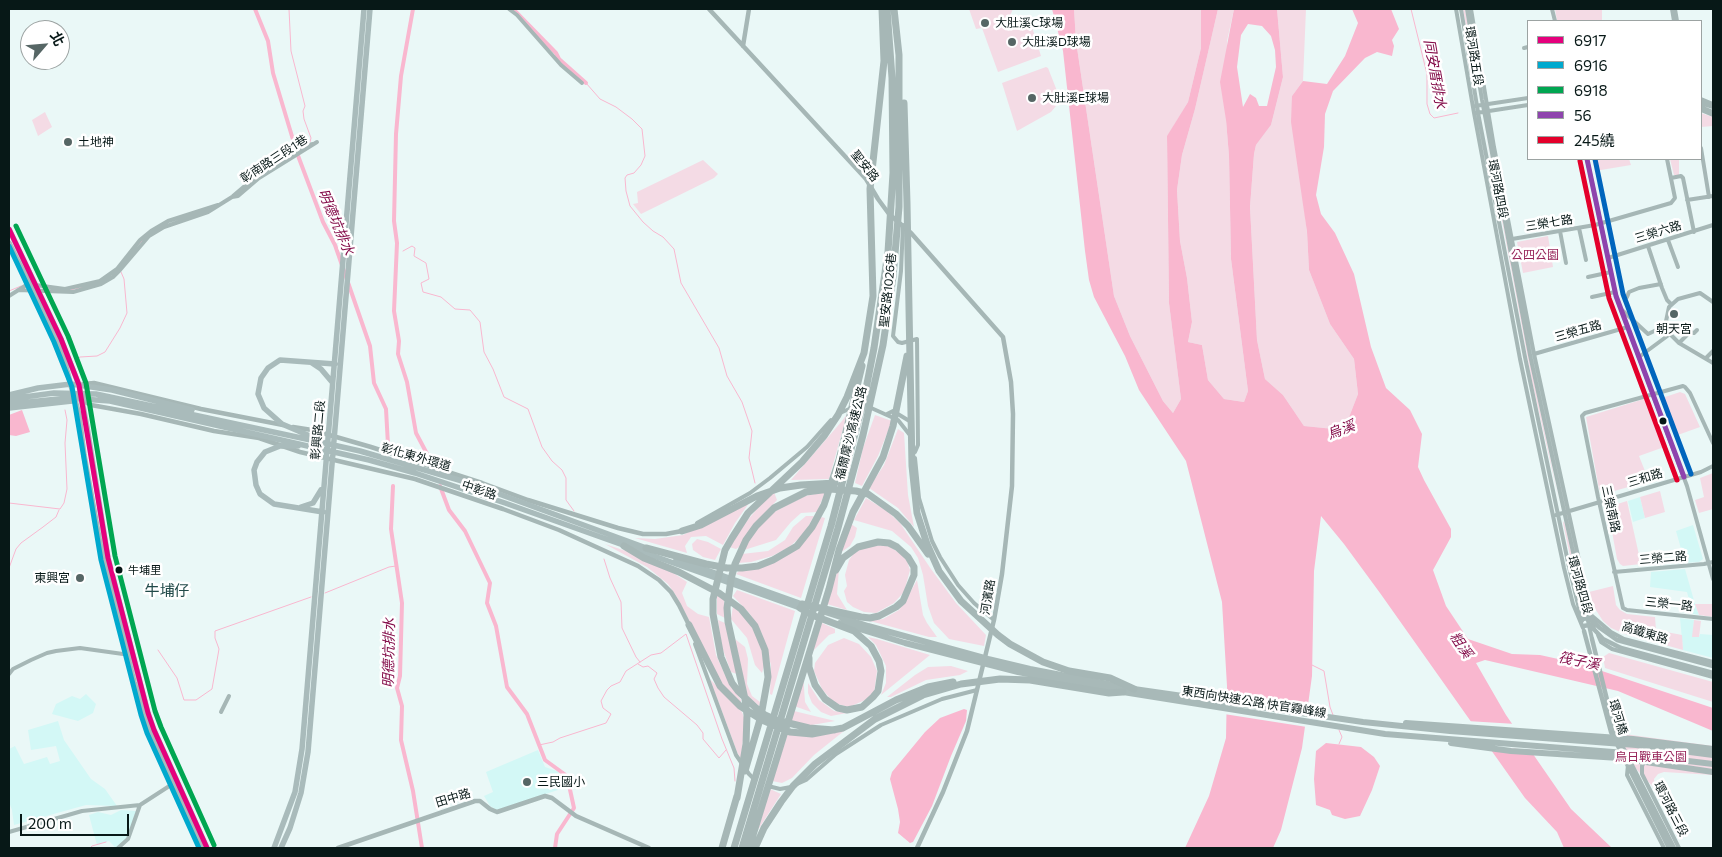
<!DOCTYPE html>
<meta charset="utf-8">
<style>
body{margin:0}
#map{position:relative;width:1722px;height:857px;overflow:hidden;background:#eaf8f7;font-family:Commissioner,"Noto Sans TC",sans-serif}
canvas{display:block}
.frame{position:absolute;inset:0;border:10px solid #071817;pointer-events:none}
.legend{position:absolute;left:1527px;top:20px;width:175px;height:140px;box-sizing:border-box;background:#fff;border:1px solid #9ca3a2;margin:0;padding:6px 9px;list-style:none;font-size:15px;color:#071817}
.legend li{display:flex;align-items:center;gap:10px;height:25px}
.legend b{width:25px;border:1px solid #9ca3a2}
.north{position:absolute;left:20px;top:20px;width:50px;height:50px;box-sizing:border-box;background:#fff;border:1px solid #9ca3a2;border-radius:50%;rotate:63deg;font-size:14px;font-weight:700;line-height:20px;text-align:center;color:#071817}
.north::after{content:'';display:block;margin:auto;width:18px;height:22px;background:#566665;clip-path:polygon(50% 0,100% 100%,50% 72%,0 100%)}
.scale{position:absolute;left:20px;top:814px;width:109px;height:22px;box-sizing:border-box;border:2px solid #071817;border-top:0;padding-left:6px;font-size:15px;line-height:18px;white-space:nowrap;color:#071817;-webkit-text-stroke:4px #fff;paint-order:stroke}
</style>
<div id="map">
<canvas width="1722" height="857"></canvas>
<div class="frame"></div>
<ul class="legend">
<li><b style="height:6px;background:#e5007d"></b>6917</li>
<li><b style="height:6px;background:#00a9ce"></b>6916</li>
<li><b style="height:6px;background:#00a651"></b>6918</li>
<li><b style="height:6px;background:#8e44ad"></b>56</li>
<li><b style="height:6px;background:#e4002b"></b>245繞</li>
</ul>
<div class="north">北</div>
<div class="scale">200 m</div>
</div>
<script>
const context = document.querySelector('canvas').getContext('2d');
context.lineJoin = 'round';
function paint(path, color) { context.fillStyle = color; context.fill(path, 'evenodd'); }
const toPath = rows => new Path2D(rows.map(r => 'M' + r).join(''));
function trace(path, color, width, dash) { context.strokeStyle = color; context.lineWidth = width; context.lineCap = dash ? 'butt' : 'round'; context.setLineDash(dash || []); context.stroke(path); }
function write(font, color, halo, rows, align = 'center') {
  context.font = font + ' Commissioner,"Noto Sans TC",sans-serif'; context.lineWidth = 5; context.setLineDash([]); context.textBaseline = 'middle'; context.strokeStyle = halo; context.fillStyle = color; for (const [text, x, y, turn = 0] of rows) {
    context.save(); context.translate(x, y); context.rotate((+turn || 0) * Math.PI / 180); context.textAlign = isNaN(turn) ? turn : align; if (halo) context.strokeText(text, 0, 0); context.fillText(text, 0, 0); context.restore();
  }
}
paint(toPath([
 [1640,497,1645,518,1633,522,1628,501],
 [1693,525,1703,559,1699,562,1685,563,1676,531],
 [1685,569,1695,604,1699,615,1693,614,1687,592,1650,587,1651,572],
 [1680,618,1694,620,1693,637,1699,637,1700,634,1713,635,1713,658,1683,650],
 [86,694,96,704,93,713,78,721,52,714,56,704,72,696,80,699],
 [58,721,64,740,91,779,105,789,117,806,86,805,14,825,12,810,9,802,9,749,15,746,24,764,47,757,50,764,60,761,56,746,31,750,28,730],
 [538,750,545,767,557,771,564,777,567,787,497,810,490,806,484,796,493,792,486,772],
 [121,810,136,811,129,836,116,848,109,841,97,845,89,815,98,812,111,815]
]), '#d3f8f6');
paint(toPath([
 [969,9,1013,9,1009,18,1032,27,1041,56,998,72,982,28,976,29],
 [1074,9,1204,9,1201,48,1188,102,1167,137,1169,303,1181,399,1173,413,1163,401,1130,336,1114,296,1076,41],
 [1218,9,1234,9,1227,41,1226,120,1229,156,1231,259,1248,391,1244,402,1224,399,1208,380,1202,345,1188,342,1192,322,1187,278,1180,241,1177,190,1182,155,1195,109],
 [1277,9,1306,9,1303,81,1292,96,1307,233,1309,270,1330,324,1354,359,1358,394,1344,430,1304,426,1283,395,1265,379,1257,340,1250,207,1254,154,1256,145,1271,125,1283,77],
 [1463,9,1465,9,1481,99,1474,69],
 [1555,9,1602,9,1602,21,1557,21],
 [1046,67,1048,68,1059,96,1056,106,1051,112,1017,131,1002,83],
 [45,112,52,127,38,136,32,120],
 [1701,113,1713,117,1713,126,1701,127],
 [1483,119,1534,381,1560,505,1532,381],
 [1592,159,1629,159,1631,165,1595,171],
 [1670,159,1679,159,1679,175,1674,175],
 [703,160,718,174,714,178,641,214,633,204,638,203,637,192],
 [1548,236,1553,267,1523,273,1517,242],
 [1680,392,1685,394,1700,427,1675,436,1663,399,1665,397],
 [1644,399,1648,399,1651,403,1667,446,1639,456,1649,481,1604,494,1599,489,1586,417],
 [847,414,829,479,791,480,842,421],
 [875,415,892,421,878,456,862,486,855,483,863,448],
 [898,429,904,433,908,495,914,527,898,508,869,488,884,465],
 [1713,473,1713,509,1699,513,1695,500,1704,497,1700,478],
 [1660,491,1665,512,1645,518,1640,497],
 [774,492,777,500,752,527,739,547,736,549,729,547,746,522,763,502],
 [825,492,817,512,801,513,791,522,776,540,744,550,750,537,770,514,805,496],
 [866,498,887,511,900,523,931,569,956,603,986,635,984,646,949,639,934,623,928,606,923,575,918,558,911,547,892,531,854,520],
 [752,499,735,523,723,545,706,536,691,537,685,546,687,553,635,538,655,539,683,535],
 [1627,501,1641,564,1623,566,1620,564,1617,559,1608,510,1611,506],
 [806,516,814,516,804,534,788,548,772,556,751,562,738,563,742,554,768,551,785,540,793,527],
 [821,517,825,518,801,598,736,574,740,570,787,555],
 [1564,521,1582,600,1572,565,1563,523],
 [851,524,857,528,855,537,850,546,840,553],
 [697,539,708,542,721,549,715,560,703,557,693,550,692,544],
 [605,544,629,552,669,570,687,582,682,593,687,606,698,614,709,617,716,655,725,675,741,700,741,705,725,689,677,597,668,584,647,567],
 [887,545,901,554,907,561,910,570,904,592,894,603,876,613,864,612,853,607,847,602,844,591,847,586,845,575,849,560,854,553,866,546],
 [839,569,837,594,847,610,827,604,835,577],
 [917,580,923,615,927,623,937,637,929,637,870,621,883,619,899,610,905,602],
 [1613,586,1616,605,1620,610,1627,614,1655,617,1656,630,1682,635,1683,650,1625,634,1611,628,1603,621,1594,607,1589,592],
 [737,590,795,611,772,695,770,694,771,665,762,634,750,614,733,596],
 [717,595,724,600,725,618,717,614],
 [1695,604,1713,604,1713,617,1699,615],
 [733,606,748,620,761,644,764,666,762,673,755,665,747,638,731,619],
 [718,620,725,623,737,674,731,672,722,647],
 [1694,620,1701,621,1699,637,1692,637],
 [822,623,835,629,835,633,829,635,812,652],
 [868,637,877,639,930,655,881,695,886,683,886,666,876,645],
 [844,638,859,644,871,657,877,671,874,694,863,701,849,707,834,703,822,689,814,671,815,663,828,645],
 [735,639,745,647,748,659,747,684,752,696,760,702,759,706,747,695],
 [1609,653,1713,682,1713,702,1605,668,1603,657],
 [951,666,968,671,960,675,926,680,891,697,887,697,915,675,928,667],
 [803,673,805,702,811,712,794,706],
 [710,679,742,712,745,720,741,759,737,752],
 [808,683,819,700,834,711,847,713,831,716,821,712,812,703,808,693],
 [794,711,835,721,806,726,790,722],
 [844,731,814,755,792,778,782,783,772,781,788,733],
 [1624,734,1713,746,1713,775,1664,772,1658,774,1654,779,1655,789,1623,755],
 [770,789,781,794,758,830]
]), '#f4dbe5');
paint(toPath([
 [1052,9,1074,9,1076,41,1114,296,1130,336,1163,401,1173,413,1181,399,1169,303,1167,136,1188,102,1201,48,1201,9,1218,9,1195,109,1182,155,1177,190,1180,241,1187,278,1192,322,1188,342,1202,345,1208,380,1224,399,1244,402,1248,391,1231,259,1229,156,1226,120,1220,82,1234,9,1277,9,1283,77,1271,125,1256,145,1254,154,1250,207,1257,340,1265,379,1283,395,1304,426,1344,430,1358,394,1354,359,1330,324,1309,270,1307,232,1291,122,1292,96,1303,81,1327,84,1345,56,1358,23,1352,9,1391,9,1399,29,1392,40,1394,46,1392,56,1377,52,1365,58,1333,91,1325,114,1324,147,1316,195,1321,214,1335,233,1354,274,1371,347,1386,388,1410,410,1422,434,1418,467,1424,480,1451,529,1451,537,1433,570,1446,606,1468,639,1512,654,1540,655,1581,664,1713,708,1713,731,1618,691,1485,660,1476,663,1506,715,1571,809,1612,848,1564,848,1557,832,1525,798,1380,593,1344,544,1321,516,1314,571,1312,676,1302,748,1281,830,1273,848,1185,848,1209,796,1226,738,1227,686,1222,602,1186,461,1139,390,1125,356,1094,297,1089,280,1085,251,1063,51],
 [1248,24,1262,26,1271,36,1275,50,1276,67,1267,106,1259,106,1256,98,1250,94,1243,107,1237,67,1241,35],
 [22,410,30,432,16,436,9,435,9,415],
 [964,709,967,710,966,721,951,756,932,806,913,842,910,843,898,833,900,822,898,809,890,779,892,772,925,732,940,718],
 [1326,743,1361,747,1374,757,1380,766,1372,790,1360,816,1345,819,1332,815,1330,810,1316,805,1314,779,1316,751]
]), '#f9b7cf');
paint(toPath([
 [1224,692,1310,706,1307,727,1224,714],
 [1467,721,1516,724,1535,750,1488,747]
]), '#eaf8f7');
trace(toPath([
 [289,9,291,51,305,106,303,111,304,119,311,138,310,142],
 [1411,9,1427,74,1427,104,1430,114,1434,118,1458,113],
 [586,83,600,99,616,107,632,119,642,129,645,156,641,165,634,173,627,175,625,178,626,191,630,206,643,222,653,231,663,237,674,249,681,283,719,348,727,376,742,402,752,431,749,458,755,483],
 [138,245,143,240],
 [403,251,412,246,415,248,414,256,426,263,429,279,421,283,423,292,441,297,455,309,470,310,480,322,484,352,493,369,504,397,528,409,542,447,552,461,562,470,566,478,566,500,574,511],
 [42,288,48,289],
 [70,290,88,286],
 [9,291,21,286],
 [75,361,80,357,97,356,105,352,120,328,127,313,124,279,121,272],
 [9,503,60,509,64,503,67,489,65,443,67,420,65,410],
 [604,559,610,578,621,602,622,628,636,657,640,662],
 [9,568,16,549,21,543,43,527,56,517,59,510],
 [325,593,389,567,396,566],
 [158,650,177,678,184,700,196,700,212,689,219,649,215,638,215,631,311,597],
 [638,664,643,667,648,666,657,673,654,679,658,688,664,697,697,725,703,733,703,739,719,758,726,750],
 [1312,665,1324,671,1330,707,1333,715],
 [1339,730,1342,737,1339,744],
 [539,745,553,742,560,738,606,723,611,714,603,708,601,701,607,690,611,686,620,682,626,671,651,655,661,653,686,634,722,739,734,768,735,781],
 [90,848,92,846,106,842]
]), '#f9b7cf', 1);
trace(toPath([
 [255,9,268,41,273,73,297,153,323,222,335,245,370,346,374,383,386,409,388,445],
 [413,9,401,76,396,134,394,221,397,243,394,311,399,341,398,354,407,382,416,433,434,467],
 [513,9,556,53,559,59,586,83],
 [393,486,391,529,402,603,400,676,397,688,402,706,401,740,413,791,422,848],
 [440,486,449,510,465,531,490,583,487,603,496,626,507,687,527,714,545,760,567,776,574,808,557,834,555,848]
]), '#f9b7cf', 4);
trace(toPath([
 [509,9,517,15,561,65,582,83],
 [1456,9,1474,113,1520,359,1564,568,1573,604,1583,628],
 [1461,9,1479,118,1525,357,1569,567,1582,621],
 [1467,9,1482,100,1530,355,1592,639],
 [1471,9,1494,147,1534,354,1594,629],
 [1552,9,1555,21],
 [1672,9,1674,21],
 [1675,9,1677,21],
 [1524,48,1528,47],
 [1701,99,1713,104],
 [1701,103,1713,107],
 [1475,106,1528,98],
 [1701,107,1713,112],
 [1701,110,1713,115],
 [1476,113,1528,105],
 [1701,148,1709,197],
 [1587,159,1616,296,1687,486,1713,579],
 [1671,178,1681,176,1683,178,1694,232],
 [233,196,260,173,308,145,313,144],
 [1687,200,1713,196],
 [903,225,901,271,893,336,898,342,902,343,917,339,918,445,915,452],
 [1579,228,1586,260],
 [1560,231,1566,263],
 [1512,239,1595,225,1671,203,1675,198,1667,159],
 [1668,240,1678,267],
 [1648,246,1662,288,1667,300,1671,304],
 [1608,258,1713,225],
 [1588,277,1611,272],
 [18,290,73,292,101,284,113,277,120,270,149,236,164,227,208,212,232,197,238,196,259,178,317,142],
 [9,296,28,284,65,289,100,281,117,269,140,240,151,231,168,221,218,205],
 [1592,297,1615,292],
 [1627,297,1629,292,1639,288,1661,284],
 [1713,302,1700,293,1678,299,1669,307,1665,326,1670,334,1679,343,1713,363],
 [1622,310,1648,334,1665,326],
 [1679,343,1690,332,1694,333,1697,330],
 [1534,354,1628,327],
 [1639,357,1670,334],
 [1706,358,1713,351],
 [869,407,898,420,909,434],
 [840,413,856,406,862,406],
 [887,414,893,411,911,422],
 [1713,443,1690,393,1685,387,1683,386,1585,413,1582,416,1598,497,1623,608,1627,610,1713,619],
 [915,458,919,498,932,541,940,557,958,585,974,603,994,620],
 [1556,515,1701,472,1713,466],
 [697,523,750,493,770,478,807,447,831,420],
 [1614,572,1704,564,1713,562],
 [1591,615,1611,632,1624,639,1713,662],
 [1598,635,1601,642,1612,649,1713,677],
 [695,644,736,755,749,774,755,780],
 [9,674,13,669,31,660,47,653,56,651,80,648,123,654,127,652],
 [221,712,229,696],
 [1643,754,1661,751],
 [1645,760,1642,766,1642,774,1679,848],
 [1628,765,1627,775,1664,848],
 [797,784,806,780,836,754,881,725,942,699,977,690],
 [768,786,780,789,791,787],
 [9,832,82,811,140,805,174,783],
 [118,848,128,839,140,805]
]), '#a6b7b6', 4);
trace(toPath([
 [709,9,866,179,878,199,889,214,911,233,1003,337,1011,382,1013,414,1012,486,1002,574,994,620,967,731,943,792,917,848],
 [743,46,749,9],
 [83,384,94,383,201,409,283,425],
 [83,401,91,405,141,414,214,431,259,438,300,452,415,479,503,509,559,530,638,566,659,580,671,592,679,605,689,625],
 [293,427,312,430,371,447,482,483,528,500,618,528,643,534,666,534,682,531],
 [1582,619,1589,618,1600,628,1617,640,1713,666],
 [1583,626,1590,625,1603,639,1621,648,1713,673],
 [1584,631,1611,732,1669,848],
 [1592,639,1615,732,1674,848],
 [338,848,475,801,480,801,490,809,497,812,545,796,552,798,576,816,649,848]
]), '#a6b7b6', 4.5);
trace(toPath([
 [9,229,61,339,79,385,87,427,108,558,148,713,154,730,207,848],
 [9,243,57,341,66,367,79,415,84,455,101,549,134,682,152,737,202,848],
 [312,363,321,369,332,382],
 [9,395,38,388,71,384,112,390,192,410],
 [9,399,54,393,96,394,320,442,360,451,469,483,649,549],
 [9,404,68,398,110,401,369,460,415,473,505,503,800,608],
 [9,408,72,401],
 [310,436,282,424,264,408,258,394,261,378,268,368,280,360,335,364],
 [298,446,280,446,265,452,257,462,254,470,256,485,260,494,274,504,323,512],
 [301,507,313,503,321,490],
 [676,559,802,604],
 [274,848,295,792,302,749,364,9],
 [281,848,290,828,301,793,308,752,370,9]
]), '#a9bbbb', 5.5);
trace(toPath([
 [822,611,868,626,988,659,1030,669,1134,689,1363,722,1450,731,1636,745,1713,755],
 [840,623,905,643,1018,672,1123,692,1242,711,1385,734,1613,752,1713,764],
 [1406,723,1633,739,1713,749],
 [1451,743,1511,751,1619,758,1713,772]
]), '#a8b9b8', 6);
trace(toPath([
 [904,103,907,203,912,466,917,513,927,544,939,571,961,601,998,635,1010,644,1043,662,1069,671,1110,678,1134,689],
 [682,531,701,525,757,496,780,488,801,485,835,483],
 [624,546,644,558,679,572,719,593,741,609,755,626,765,650,768,677,761,716,745,771],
 [646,548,706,564,727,568,742,568,758,566,773,560,797,546,812,527,824,505,839,460,862,366],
 [802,604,861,617,870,618,879,616,896,607,903,601,914,575,914,567,908,557,897,547,889,543,878,542,858,547,843,558,836,570],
 [800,608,812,615,854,631,871,646,879,661,881,671,878,691,873,697,862,707,847,710,838,708,825,699,815,685,809,667,809,658],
 [689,625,720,686,740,706,762,720,790,732,812,734,843,728,896,700,928,687,953,682],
 [834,730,809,728,776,720,765,715,756,708,738,691,732,683,721,657,713,614,713,599,725,550,732,538,748,513,802,462,824,436,838,415,847,397,864,353,873,296,870,189,884,61,882,9],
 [737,798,746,744,747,715,745,699,728,622,727,608,731,579,735,564,746,540,756,526,774,508,806,492,830,489,856,491,868,494,896,514,908,526,928,554],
 [722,848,737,796],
 [734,848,831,526,864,399,874,348,888,252,893,173,892,78,887,9],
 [742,848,838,528,863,435,883,345,893,277,899,207,899,55,894,9],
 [749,848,829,589,839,550,853,512,883,457,893,426,907,356],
 [755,848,764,828,781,802,793,786,815,764,875,719,923,695,961,684,1000,679,1030,680,1109,693,1123,692]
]), '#a6b7b6', 7);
trace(toPath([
 [9,229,61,339,79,385,108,558,148,713,154,730,207,848]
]), '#e5007d', 5);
trace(toPath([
 [9,246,54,342,72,387,101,560,141,715,147,733,199,848]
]), '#00a9ce', 5);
trace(toPath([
 [16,226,68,336,86,383,115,556,155,711,161,727,214,845]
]), '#00a651', 5);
trace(toPath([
 [1587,159,1616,296,1684,477]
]), '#8e44ad', 5);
trace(toPath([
 [1580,161,1609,298,1677,480]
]), '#e4002b', 5);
trace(toPath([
 [1595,159,1623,294,1691,474]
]), '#0065bd', 5);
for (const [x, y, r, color] of [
 [985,23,5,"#566665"],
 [1012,42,5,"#566665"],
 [1032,98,5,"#566665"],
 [68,142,5,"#566665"],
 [1674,314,5,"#566665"],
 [1663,421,4.5,"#071817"],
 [119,570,4.5,"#071817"],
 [80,578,5,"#566665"],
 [527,782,5,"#566665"]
]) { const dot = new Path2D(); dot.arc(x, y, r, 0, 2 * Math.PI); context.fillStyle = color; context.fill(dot); trace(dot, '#fff', 2); }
write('11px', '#071817', '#fff', [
 ["牛埔里",128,570]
], 'left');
write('12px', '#071817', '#fff', [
 ["大肚溪C球場",995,23],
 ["大肚溪D球場",1022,42],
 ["大肚溪E球場",1042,98],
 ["土地神",78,142],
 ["朝天宮",1674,329,"center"],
 ["東興宮",70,578,"right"],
 ["三民國小",537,782]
], 'left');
write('12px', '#071817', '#fff', [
 ["環河路五段",1474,56,81],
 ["彰南路三段1巷",274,159,-33],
 ["聖安路",865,166,51],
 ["環河路四段",1498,189,79],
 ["三榮七路",1549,223,-9],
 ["三榮六路",1658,232,-17],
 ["聖安路1026巷",888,290,-84],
 ["三榮五路",1578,331,-16],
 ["彰興路二段",318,430,-85],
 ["福爾摩沙高速公路",851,433,-76],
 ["彰化東外環道",416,457,16],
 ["三和路",1645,478,-17],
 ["中彰路",479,490,19],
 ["三榮南路",1611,509,78],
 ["三榮二路",1663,558,-5],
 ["環河路四段",1580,585,74],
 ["河濱路",988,597,-81],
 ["三榮一路",1669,604,6],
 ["高鐵東路",1645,633,17],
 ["東西向快速公路 快官霧峰線",1254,702,9],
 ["環河橋",1618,717,73],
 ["田中路",453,798,-17],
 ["環河路三段",1671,809,63]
]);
write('12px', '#962358', '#fff', [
 ["公四公園",1535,255],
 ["烏日戰車公園",1651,757]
]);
write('italic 14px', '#840d4a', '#fff', [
 ["同安厝排水",1435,74,80],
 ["明德坑排水",336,222,67],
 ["烏溪",1341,430,-21],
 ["粗溪",1461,645,56],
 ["明德坑排水",389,653,-89],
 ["筏子溪",1579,661,11]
]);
write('15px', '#214a49', '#fff', [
 ["牛埔仔",167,591]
]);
</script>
